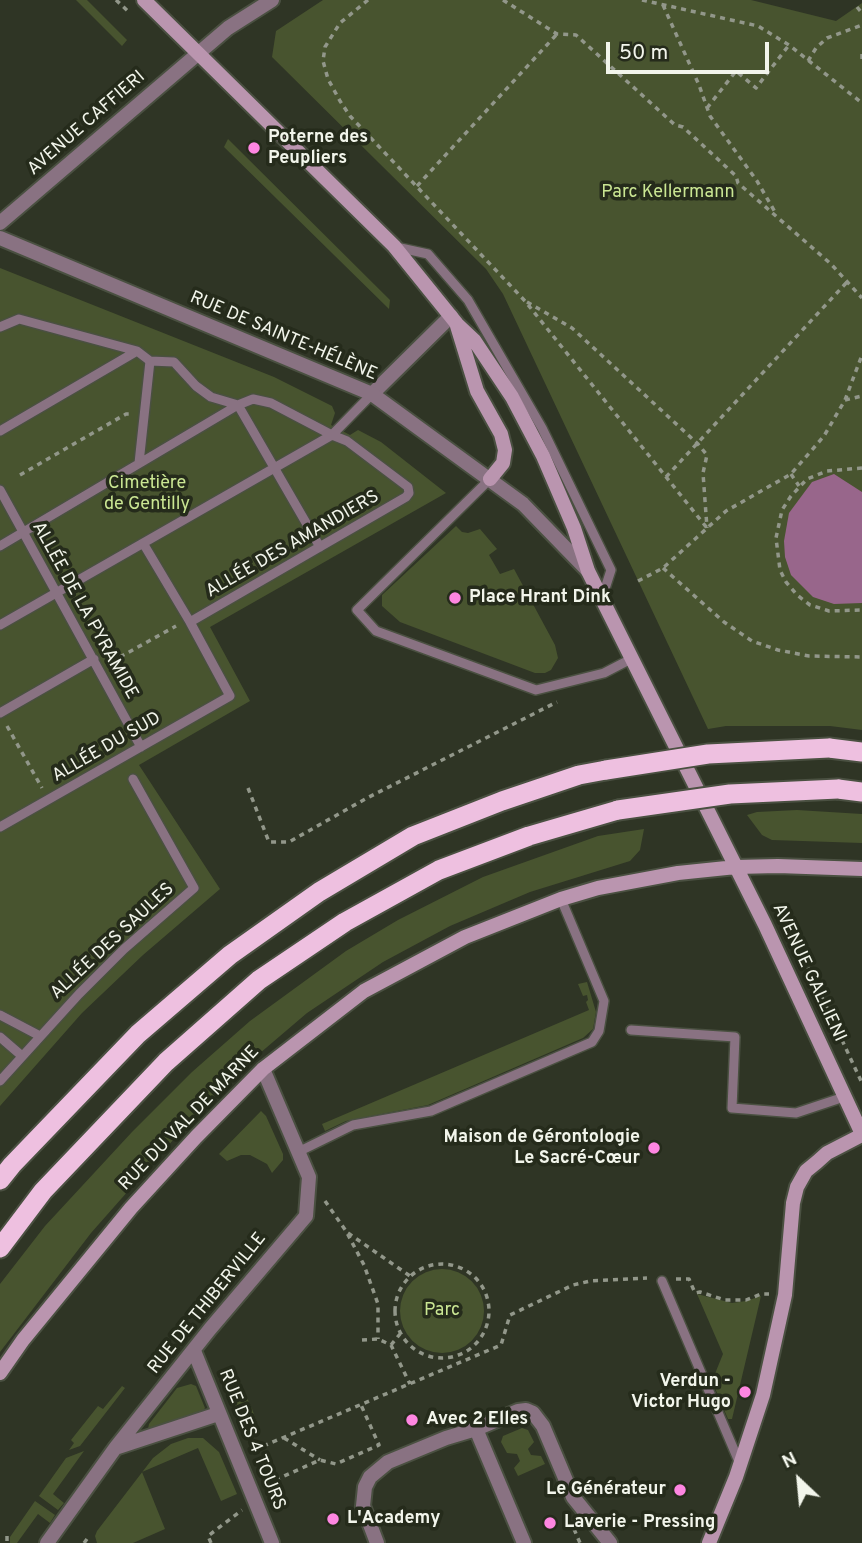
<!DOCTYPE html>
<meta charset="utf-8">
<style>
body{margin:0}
#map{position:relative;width:862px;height:1543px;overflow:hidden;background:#2f3525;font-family:Overpass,sans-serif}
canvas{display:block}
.north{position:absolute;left:764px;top:1445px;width:70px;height:70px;-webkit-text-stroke:5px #252b1b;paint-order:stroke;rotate:334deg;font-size:19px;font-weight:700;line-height:28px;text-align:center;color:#f2f5eb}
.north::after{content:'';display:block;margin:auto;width:24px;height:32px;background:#f2f5eb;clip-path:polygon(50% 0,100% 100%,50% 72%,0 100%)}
.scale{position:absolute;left:606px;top:42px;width:163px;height:32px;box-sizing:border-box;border:4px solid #f2f5eb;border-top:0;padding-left:9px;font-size:21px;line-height:24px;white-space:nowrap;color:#f2f5eb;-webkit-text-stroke:5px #252b1b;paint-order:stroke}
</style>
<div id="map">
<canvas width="862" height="1543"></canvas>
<div class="north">N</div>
<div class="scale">50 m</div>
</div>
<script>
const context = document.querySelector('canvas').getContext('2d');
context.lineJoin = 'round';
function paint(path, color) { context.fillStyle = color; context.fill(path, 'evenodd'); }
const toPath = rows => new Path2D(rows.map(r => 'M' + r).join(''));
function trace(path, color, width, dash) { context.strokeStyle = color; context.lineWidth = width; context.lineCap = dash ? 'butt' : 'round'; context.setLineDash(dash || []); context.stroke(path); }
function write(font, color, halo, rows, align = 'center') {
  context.font = font + ' Overpass,sans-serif'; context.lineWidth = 7; context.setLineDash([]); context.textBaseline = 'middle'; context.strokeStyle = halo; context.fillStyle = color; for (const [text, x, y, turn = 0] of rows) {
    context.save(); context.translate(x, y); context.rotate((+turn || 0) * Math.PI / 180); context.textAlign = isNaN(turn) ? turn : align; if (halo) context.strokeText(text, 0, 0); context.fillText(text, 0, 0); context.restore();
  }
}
paint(toPath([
 [76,0,87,0,127,40,122,46],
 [323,0,751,0,836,21,862,3,862,730,830,726,726,726,708,729,503,294,486,269,272,57,276,31],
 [228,139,390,300,389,309,224,147],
 [0,268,274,377,332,406,335,413,331,425,350,435,358,430,381,442,446,493,210,627,250,701,139,765,220,889,143,955,82,1013,0,1106],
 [456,526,462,532,468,533,480,529,497,549,489,555,500,574,514,569,555,645,558,658,551,670,545,673,535,673,400,622,382,606,382,595],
 [797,810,862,814,862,843,772,840,762,835,747,815,757,812],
 [644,829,640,850,630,861,530,892,450,926,383,962,307,1013,246,1065,189,1122,91,1233,0,1352,0,1284,45,1226,132,1132,192,1072,250,1021,346,951,398,920,483,877,598,836],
 [587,982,596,1012,593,1029,583,1038,428,1105,346,1121,325,1131,322,1124,589,1010,586,1002,588,1000,587,995,583,996,578,984],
 [261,1111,266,1116,283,1154,283,1160,272,1173,267,1164,250,1155,241,1155,227,1161,219,1154],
 '400 1311a42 42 0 1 1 84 0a42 42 0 1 1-84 0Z',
 [697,1294,732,1303,746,1301,761,1296,732,1419,728,1419,712,1381,723,1354],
 [237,1376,252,1409,257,1422,255,1425,249,1423,239,1414,229,1392,230,1381],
 [191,1384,196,1386,205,1408,203,1411,151,1431,148,1429,149,1424,177,1388],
 [122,1386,125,1388,80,1446,69,1450,74,1443,71,1440,98,1406,103,1409],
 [522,1428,528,1430,534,1442,528,1449,531,1455,541,1456,545,1464,518,1476,514,1468,520,1461,517,1454,507,1453,501,1442,503,1436],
 [188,1438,203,1438,219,1452,237,1494,221,1501,198,1448,142,1472,165,1529,133,1543,97,1543,95,1536,97,1531,153,1458,171,1444],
 [84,1451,53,1494,64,1503,58,1510,39,1496,66,1458],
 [35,1501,55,1515,50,1523,38,1514,17,1543,10,1543,10,1537]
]), '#48542f');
paint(toPath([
 [834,474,862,492,862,603,834,604,813,597,791,575,785,557,784,541,789,513,812,482]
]), '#98668b');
const service = toPath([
 [396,247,428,254,468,300,542,428,611,570,602,598],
 [0,327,19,319,137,351,150,361,174,362,196,386,211,397,238,405,253,399,271,403,332,435,347,441,408,487,409,493,406,497,190,622],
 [0,431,137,351],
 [139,463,150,361],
 [490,479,357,610,376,631,536,690,604,673,633,658],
 [0,490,141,747],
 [0,546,238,405,320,547],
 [0,625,332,435,372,394],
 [0,713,94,659],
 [0,827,230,696,190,622,143,543],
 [0,1015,40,1036],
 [631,1030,735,1037,732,1108,796,1113,844,1097],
 [0,1037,22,1056],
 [0,1081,79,994,124,949,194,888,133,779],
 [298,1152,353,1125,431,1111,592,1042,599,1031,604,1001,561,899],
 [662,1281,740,1464]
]);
const minor = toPath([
 [0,223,228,28,272,0],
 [372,394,451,316],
 [194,1351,272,1543],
 [476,1429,518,1411,526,1410,533,1413,543,1426,573,1497,610,1543],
 [118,1447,218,1414],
 [47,1543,116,1447,210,1329,306,1216,309,1177,263,1069],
 [377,1543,363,1506,365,1487,370,1477,388,1462,446,1438,476,1429,524,1543]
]);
const tertiary = toPath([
 [0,238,372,394,523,504,588,571]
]);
const secondary = toPath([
 [144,0,394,246,457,324,474,340,512,397,543,456,574,528,588,571,765,925,862,1134],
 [457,326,477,391,501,434,505,450,503,463,490,479],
 [0,1373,23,1340,131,1208,196,1137,263,1069,364,991,465,937,561,899,598,888,678,873,736,867,778,866,862,869],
 [709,1543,736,1477,763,1395,785,1295,793,1203,797,1187,806,1171,817,1162,827,1153,862,1135]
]);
const trunk = toPath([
 [829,748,862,752],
 [838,789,862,792],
 [0,1180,12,1165,138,1034,230,955,319,892,413,836,502,801,579,775,606,770],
 [0,1248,43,1191,166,1062,259,980,345,922,439,870,529,836,618,810]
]);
trace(service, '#4a5041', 12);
trace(minor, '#4a5041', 18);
trace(tertiary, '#4a5041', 18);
trace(secondary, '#4a5041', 18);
trace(trunk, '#4a5041', 23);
trace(toPath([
 [116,0,130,13],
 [368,0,340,23,325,47,323,61,328,79,340,101,350,116,525,301,707,528],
 [503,0,557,34,576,35,675,125,683,127,736,176,738,183,831,264,862,298],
 [642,0,758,26,789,45,862,103],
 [663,5,699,85,710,116,757,181,775,212],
 [857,7,862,13],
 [862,54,862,61],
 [808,61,816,48,827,38,862,25],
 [707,108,736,71,756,88,789,45],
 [417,186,557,34],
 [527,302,572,328,698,444,707,455,703,473,707,528],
 [845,400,862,396],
 [862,468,827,471,807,479,791,496,782,510,776,538,780,570,786,582,797,595,810,605,829,611,862,610],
 [791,474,799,486],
 [20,475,126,414,130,414],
 [666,477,847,282],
 [663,568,724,622,752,641,778,650,809,656,862,657],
 [638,581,663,568,726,511,791,474,824,436,845,400,862,355],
 [120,657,176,626],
 [7,726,42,788],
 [248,788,269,842,289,842,367,798,557,702],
 [802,960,806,963,862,1083],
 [325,1201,346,1231,364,1265,378,1304,378,1339],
 [348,1233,410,1276],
 '395 1311a47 47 0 1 1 94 0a47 47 0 1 1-94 0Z',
 [676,1279,689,1279,695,1293,700,1292,725,1300,746,1300,761,1294,769,1294],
 [362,1340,378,1339,391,1345,410,1384],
 [391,1345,400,1334],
 [284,1438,320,1460],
 [254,1450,501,1345,510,1315,573,1285,590,1281,647,1278],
 [266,1484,320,1460,336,1464,379,1445,361,1405],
 [574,1529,580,1543],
 [7,1536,7,1543],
 [84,1543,90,1535],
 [211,1543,208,1536,242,1510]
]), '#92978a', 3.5, [5, 5]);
trace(service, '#897282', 9);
trace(minor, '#897282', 14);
trace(tertiary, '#897282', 14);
trace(secondary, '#ba95af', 14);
trace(trunk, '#eec0e0', 19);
const trunkBridge = toPath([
 [606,770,708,754,829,748],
 [618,810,730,794,838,789]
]);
trace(trunkBridge, '#4a5041', 23, []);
trace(trunkBridge, '#eec0e0', 19);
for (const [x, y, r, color] of [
 [254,148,7,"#fe86e1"],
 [455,598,7,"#fe86e1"],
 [654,1148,7,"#fe86e1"],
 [745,1392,7,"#fe86e1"],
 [412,1420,7,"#fe86e1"],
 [680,1490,7,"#fe86e1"],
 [333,1519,7,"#fe86e1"],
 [550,1523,7,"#fe86e1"]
]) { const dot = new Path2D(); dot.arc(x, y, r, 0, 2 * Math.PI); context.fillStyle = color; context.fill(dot); trace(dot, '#252b1b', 2.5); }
write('18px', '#f2f5eb', '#252b1b', [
 ["AVENUE CAFFIERI",87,124,-41],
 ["RUE DE SAINTE-HÉLÈNE",283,337,23],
 ["ALLÉE DES AMANDIERS",293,545,-30],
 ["ALLÉE DE LA PYRAMIDE",84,611,61],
 ["ALLÉE DU SUD",107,748,-30],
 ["ALLÉE DES SAULES",113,942,-43],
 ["AVENUE GALLIENI",808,973,65],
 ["RUE DU VAL DE MARNE",190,1119,-46],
 ["RUE DE THIBERVILLE",208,1304,-51],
 ["RUE DES 4 TOURS",251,1440,68]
]);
write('bold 18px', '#f2f5eb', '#252b1b', [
 ["Poterne des",268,138],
 ["Peupliers",268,159],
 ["Place Hrant Dink",469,598],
 ["Maison de Gérontologie",640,1138,"right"],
 ["Le Sacré-Cœur",640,1159,"right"],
 ["Verdun -",731,1382,"right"],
 ["Victor Hugo",731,1403,"right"],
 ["Avec 2 Elles",426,1420],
 ["Le Générateur",666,1490,"right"],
 ["L'Academy",347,1519],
 ["Laverie - Pressing",564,1523]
], 'left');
write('18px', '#cae693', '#252b1b', [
 ["Parc Kellermann",668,193],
 ["Cimetière",147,484],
 ["de Gentilly",147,505],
 ["Parc",442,1311]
]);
</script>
